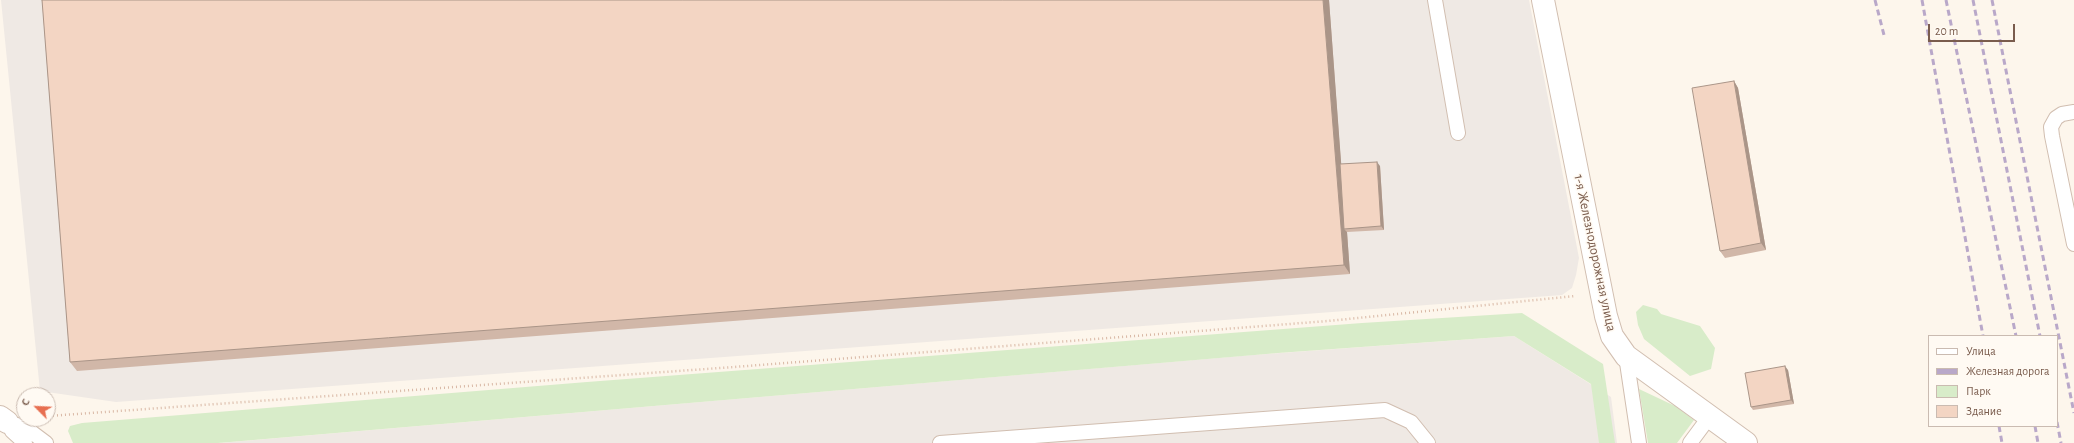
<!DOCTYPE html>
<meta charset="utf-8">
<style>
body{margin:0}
#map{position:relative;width:2074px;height:443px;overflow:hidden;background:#fdf6ec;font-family:"Alegreya Sans",sans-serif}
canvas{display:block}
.legend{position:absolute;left:1928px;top:335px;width:130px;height:92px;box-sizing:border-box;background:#fffaf3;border:1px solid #cabbb1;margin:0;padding:5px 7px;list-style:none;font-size:12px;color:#7a5c4d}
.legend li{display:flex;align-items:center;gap:8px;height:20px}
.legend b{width:20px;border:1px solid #cabbb1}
.north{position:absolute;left:16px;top:387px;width:40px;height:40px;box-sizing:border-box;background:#fffaf3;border:1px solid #cabbb1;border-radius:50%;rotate:294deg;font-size:11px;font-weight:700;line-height:16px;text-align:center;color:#7a5c4d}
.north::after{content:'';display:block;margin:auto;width:14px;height:18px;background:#e76f51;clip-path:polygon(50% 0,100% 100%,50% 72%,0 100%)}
.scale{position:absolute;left:1928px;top:24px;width:87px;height:18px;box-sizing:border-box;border:2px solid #7a5c4d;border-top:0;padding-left:5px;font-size:12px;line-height:14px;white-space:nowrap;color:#7a5c4d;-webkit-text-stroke:3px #fffaf3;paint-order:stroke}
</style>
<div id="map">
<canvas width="2074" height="443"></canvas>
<ul class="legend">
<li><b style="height:5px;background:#fff"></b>Улица</li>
<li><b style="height:5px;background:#b9a8c9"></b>Железная дорога</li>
<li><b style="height:11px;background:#d8ecc9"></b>Парк</li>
<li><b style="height:11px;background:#f3d5c3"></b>Здание</li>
</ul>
<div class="north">С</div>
<div class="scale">20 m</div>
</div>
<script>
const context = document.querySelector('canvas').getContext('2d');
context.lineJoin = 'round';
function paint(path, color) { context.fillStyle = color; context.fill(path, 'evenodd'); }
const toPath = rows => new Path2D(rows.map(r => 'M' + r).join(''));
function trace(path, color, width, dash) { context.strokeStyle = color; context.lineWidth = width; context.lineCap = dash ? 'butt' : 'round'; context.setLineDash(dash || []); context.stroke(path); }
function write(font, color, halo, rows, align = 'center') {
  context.font = font + ' "Alegreya Sans",sans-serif'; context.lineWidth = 3; context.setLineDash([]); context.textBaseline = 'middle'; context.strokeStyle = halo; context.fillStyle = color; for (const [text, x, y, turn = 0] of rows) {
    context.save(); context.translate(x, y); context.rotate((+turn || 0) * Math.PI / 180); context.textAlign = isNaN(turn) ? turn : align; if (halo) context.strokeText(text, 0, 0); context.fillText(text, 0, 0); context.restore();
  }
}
paint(toPath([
 [1,0,1529,0,1579,258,1576,275,1572,288,1562,295,116,402,40,391],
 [1514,336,1611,397,1617,443,219,443,1253,355]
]), '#efe9e4');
paint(toPath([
 [1643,305,1657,309,1661,314,1700,326,1715,348,1711,369,1690,376,1644,339,1638,325,1636,312],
 [1522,313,1603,364,1615,443,1599,443,1591,384,1514,336,1278,353,218,443,73,443,68,431,70,426,82,423,587,382,1362,323],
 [1639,389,1675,406,1694,420,1677,443,1648,443]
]), '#d8ecc9');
const lane = toPath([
 [1435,0,1458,133],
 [2074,112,2062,114,2056,118,2051,127,2052,136,2074,244],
 [1626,356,1639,443],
 [7,422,26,428,46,443],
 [7,422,12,431,25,443],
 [940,443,1385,410,1411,422,1428,443],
 [1690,443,1710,416]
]);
const street = toPath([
 [1543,0,1606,316,1612,336,1626,356,1746,443],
 [0,417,7,422]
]);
trace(lane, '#d1beb0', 16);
trace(street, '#d1beb0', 24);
trace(toPath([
 [49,416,734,367,1328,321,1575,296]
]), '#d9b8a5', 2.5, [1, 3]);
trace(lane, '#fff', 14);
trace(street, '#fff', 22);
trace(toPath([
 [1875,0,1884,35],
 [1922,0,1983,336],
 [1946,0,2016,336],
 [1973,0,2040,336],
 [1992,0,2074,413],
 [2057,422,2061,443],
 [1999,426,2002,443],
 [2035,426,2038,443]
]), '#b9a8c9', 3, [6, 4]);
paint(toPath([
 [42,0,1329,0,1341,164,1380,166,1384,230,1347,232,1350,274,77,371,70,362],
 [1734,81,1738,88,1766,250,1725,258,1720,251],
 [1788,370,1794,404,1753,410,1751,407]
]), '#d1b7a8');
paint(toPath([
 [1323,0,1329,0,1346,228,1344,229,1347,232,1350,274,1344,265],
 [1734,81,1738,88,1766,250,1761,243],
 [1377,162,1380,166,1384,230,1381,226],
 [1785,366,1788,370,1794,404,1791,400]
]), '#aa9588');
const building = toPath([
 [42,0,1323,0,1344,265,70,362,42,0],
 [1734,81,1761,243,1720,251,1692,88,1734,81],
 [1377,162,1381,226,1344,229,1340,164,1377,162],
 [1785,366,1791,400,1751,407,1745,373,1785,366]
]);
paint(building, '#f3d5c3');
trace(building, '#aa9588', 1);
write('14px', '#7a5c4d', '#fffaf3', [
 ["1-я Железнодорожная улица",1595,253,78]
]);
</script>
